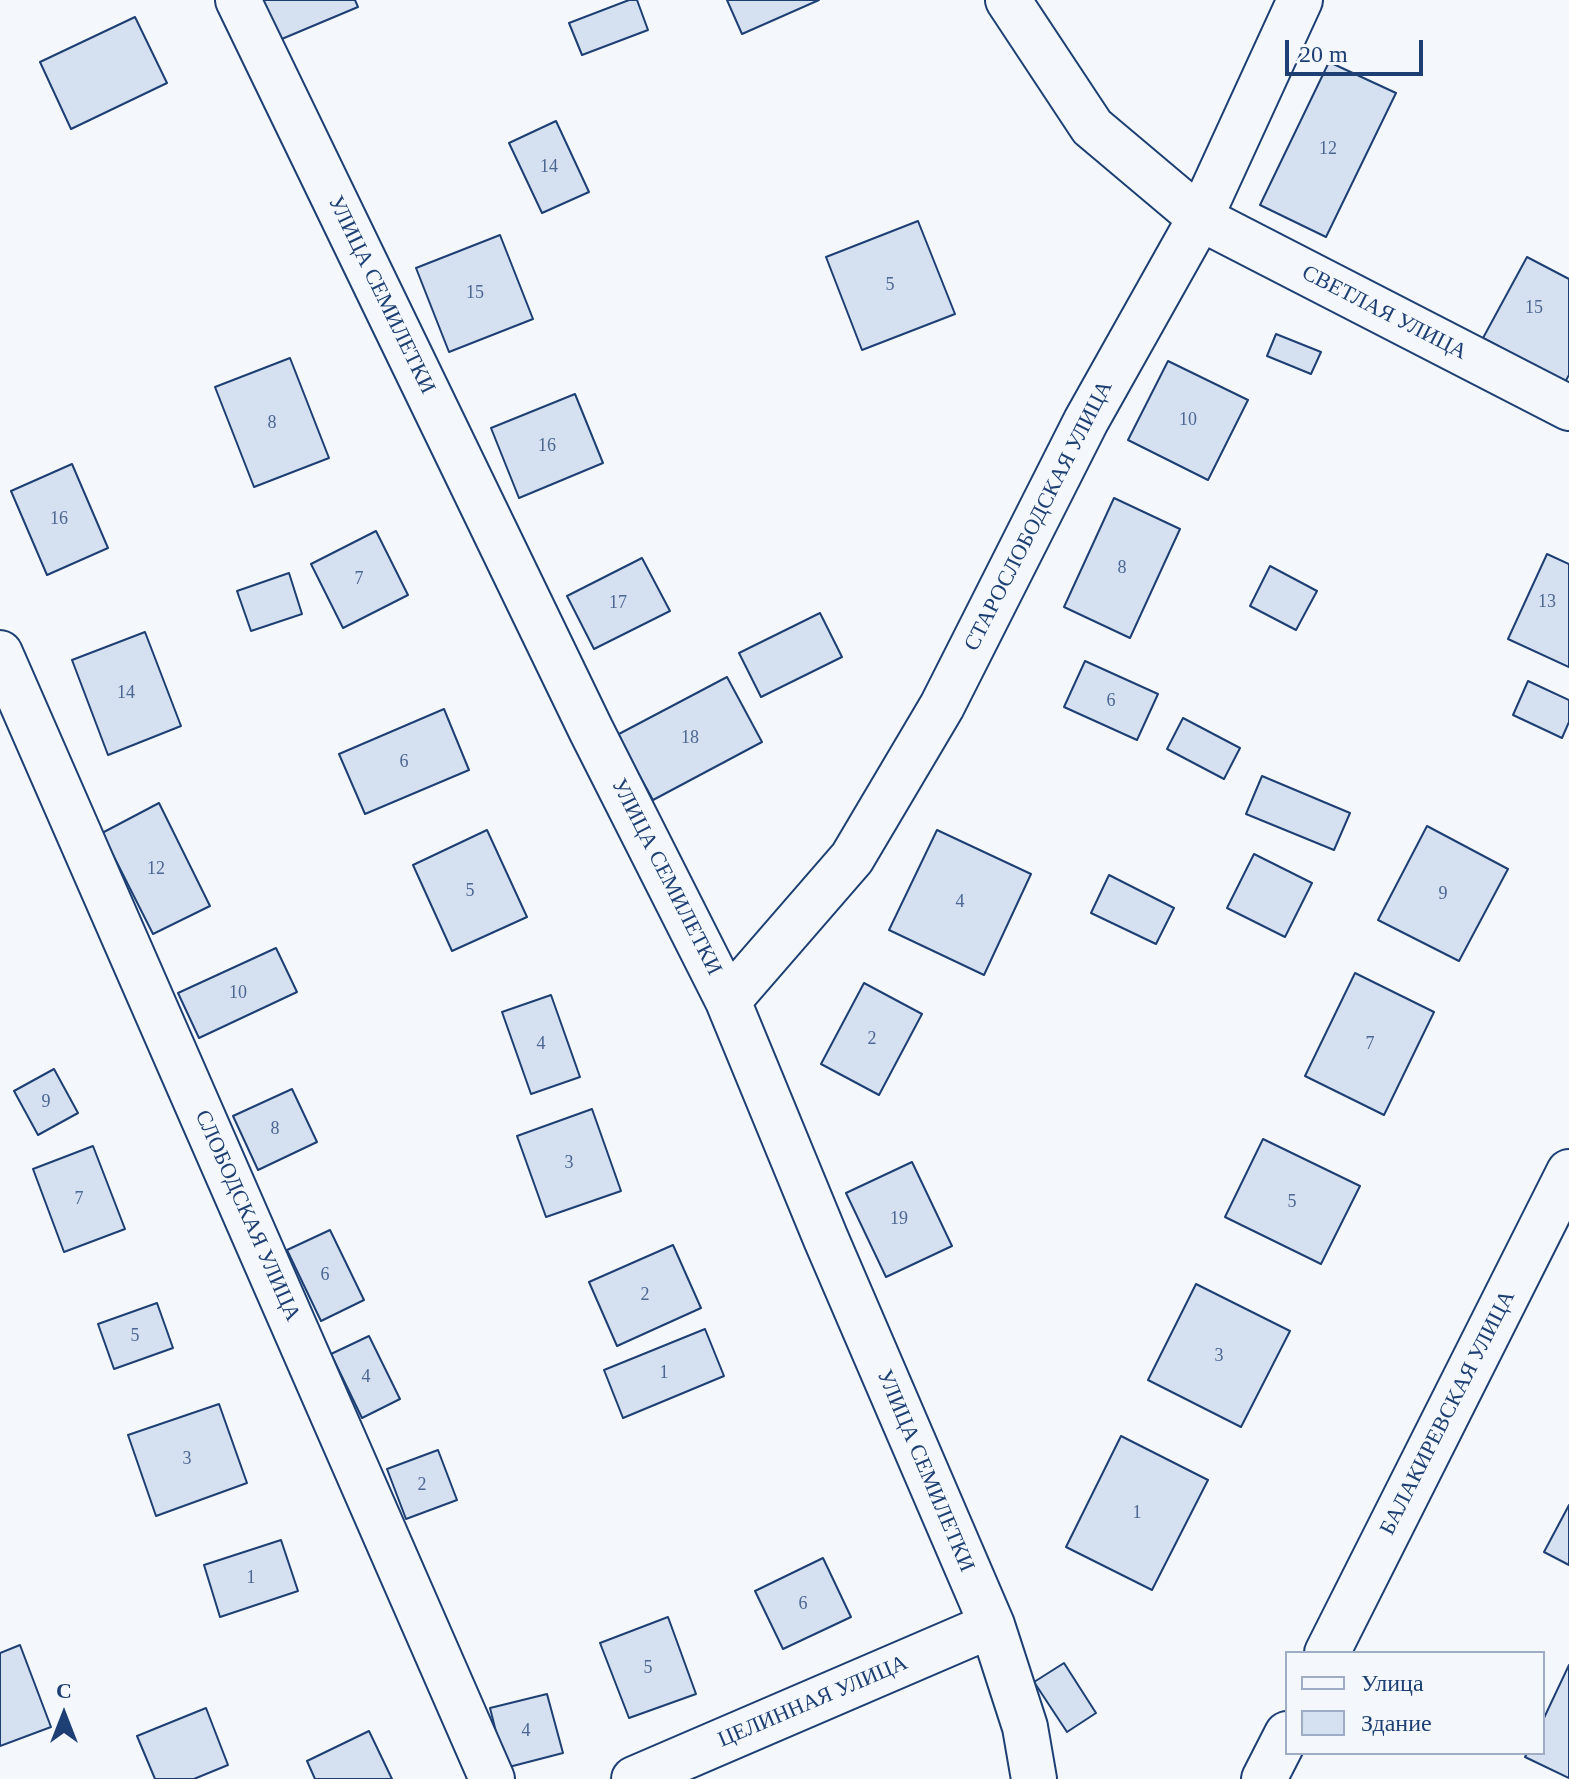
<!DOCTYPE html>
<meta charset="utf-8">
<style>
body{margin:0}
#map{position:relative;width:1569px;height:1779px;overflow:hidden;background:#f4f7fb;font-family:"Times New Roman",serif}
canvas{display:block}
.legend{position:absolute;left:1285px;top:1651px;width:260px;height:104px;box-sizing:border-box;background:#f4f7fb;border:2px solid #9eadc5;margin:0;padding:10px 14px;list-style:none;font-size:24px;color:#1d3f73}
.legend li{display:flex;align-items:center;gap:16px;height:40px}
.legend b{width:40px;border:2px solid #9eadc5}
.north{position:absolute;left:24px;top:1675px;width:80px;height:80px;-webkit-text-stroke:6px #f4f7fb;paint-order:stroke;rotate:0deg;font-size:22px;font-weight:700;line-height:32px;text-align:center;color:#1d3f73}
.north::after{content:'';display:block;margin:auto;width:28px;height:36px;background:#1d3f73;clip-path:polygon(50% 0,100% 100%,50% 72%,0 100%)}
.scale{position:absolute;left:1285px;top:40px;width:138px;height:36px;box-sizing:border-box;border:4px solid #1d3f73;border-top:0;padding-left:10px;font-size:24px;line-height:28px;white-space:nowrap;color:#1d3f73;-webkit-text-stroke:6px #f4f7fb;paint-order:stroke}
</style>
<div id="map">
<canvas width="1569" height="1779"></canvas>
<ul class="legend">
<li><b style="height:10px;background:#f4f7fb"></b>Улица</li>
<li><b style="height:22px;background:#d5e0f0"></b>Здание</li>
</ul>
<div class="north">С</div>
<div class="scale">20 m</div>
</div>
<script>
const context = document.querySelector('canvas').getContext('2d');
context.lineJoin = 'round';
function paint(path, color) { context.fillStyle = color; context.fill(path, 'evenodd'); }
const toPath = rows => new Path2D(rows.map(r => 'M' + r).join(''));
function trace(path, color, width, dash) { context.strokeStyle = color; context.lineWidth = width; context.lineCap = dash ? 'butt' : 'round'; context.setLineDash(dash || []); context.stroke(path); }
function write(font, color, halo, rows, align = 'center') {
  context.font = font + ' "Times New Roman",serif'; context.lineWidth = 6; context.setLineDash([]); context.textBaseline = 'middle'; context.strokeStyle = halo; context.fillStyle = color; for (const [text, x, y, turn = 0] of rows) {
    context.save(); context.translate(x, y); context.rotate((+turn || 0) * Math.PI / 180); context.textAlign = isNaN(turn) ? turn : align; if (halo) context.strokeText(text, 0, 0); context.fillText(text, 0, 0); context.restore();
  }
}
const building = toPath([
 [260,0,355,0,358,7,277,41,260,0],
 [629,0,637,0,648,30,582,55,569,23,629,0],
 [727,0,819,0,742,34,727,0],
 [135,17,167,83,71,129,40,62,135,17],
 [1329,62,1396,93,1326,237,1260,205,1329,62],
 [556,121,589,192,542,213,509,143,556,121],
 [918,221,955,314,862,350,826,257,918,221],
 [500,235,533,319,449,352,416,268,500,235],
 [1527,257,1569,279,1569,375,1565,382,1483,338,1527,257],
 [1276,334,1321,352,1311,374,1267,356,1276,334],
 [290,358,329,458,254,487,215,387,290,358],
 [1168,361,1248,400,1208,480,1128,440,1168,361],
 [575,394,603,463,519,498,491,428,575,394],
 [72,464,108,548,47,575,11,491,72,464],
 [1114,498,1180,529,1130,638,1064,607,1114,498],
 [376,531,408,595,343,628,311,564,376,531],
 [1547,554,1569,564,1569,667,1508,639,1547,554],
 [642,558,670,611,594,649,567,596,642,558],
 [1270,566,1317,591,1296,630,1250,606,1270,566],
 [289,573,302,614,251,631,237,591,289,573],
 [820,613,842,657,761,697,739,653,820,613],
 [145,632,181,726,108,755,72,660,145,632],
 [1085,661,1158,694,1137,740,1064,707,1085,661],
 [727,677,762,742,653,800,617,735,727,677],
 [1528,681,1569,700,1569,722,1562,738,1513,715,1528,681],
 [444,709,469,770,365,814,339,754,444,709],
 [1183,718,1240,748,1224,779,1167,749,1183,718],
 [1262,776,1350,813,1334,850,1246,814,1262,776],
 [159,803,210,906,153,934,102,833,159,803],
 [1427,826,1508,869,1459,961,1378,920,1427,826],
 [487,830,527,917,452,951,413,865,487,830],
 [937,830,1031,874,984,975,889,930,937,830],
 [1254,854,1312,883,1285,937,1227,908,1254,854],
 [1109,875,1174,908,1156,944,1091,913,1109,875],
 [276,948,297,992,199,1038,178,993,276,948],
 [1355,973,1434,1012,1384,1115,1305,1076,1355,973],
 [864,983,922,1014,879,1095,821,1064,864,983],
 [551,995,580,1077,531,1094,502,1012,551,995],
 [54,1069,78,1113,38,1135,14,1091,54,1069],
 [292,1089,317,1142,258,1170,233,1116,292,1089],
 [592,1109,621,1191,546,1217,517,1136,592,1109],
 [1263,1139,1360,1186,1321,1264,1225,1217,1263,1139],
 [93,1146,125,1229,64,1252,33,1169,93,1146],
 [912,1162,952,1246,886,1277,846,1193,912,1162],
 [330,1230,364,1300,321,1321,287,1250,330,1230],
 [673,1245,701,1308,617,1346,589,1282,673,1245],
 [1196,1284,1290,1331,1241,1427,1148,1380,1196,1284],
 [157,1303,173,1348,114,1369,98,1324,157,1303],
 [705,1329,724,1376,623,1418,604,1370,705,1329],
 [369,1336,400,1399,362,1418,331,1354,369,1336],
 [219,1404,247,1483,156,1516,128,1435,219,1404],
 [1121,1436,1208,1480,1152,1590,1066,1547,1121,1436],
 [438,1450,457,1500,406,1519,387,1469,438,1450],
 [1569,1505,1569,1565,1544,1552,1569,1505],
 [281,1540,298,1591,220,1617,204,1565,281,1540],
 [823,1558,851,1617,783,1649,755,1591,823,1558],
 [668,1617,696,1694,629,1718,600,1643,668,1617],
 [20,1645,51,1727,0,1746,0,1653,20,1645],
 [1064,1663,1096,1713,1067,1732,1034,1682,1064,1663],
 [1569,1665,1569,1778,1525,1757,1527,1753,1543,1753,1543,1720,1569,1665],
 [547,1694,563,1753,505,1768,490,1708,547,1694],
 [206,1708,228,1765,194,1779,155,1779,137,1736,206,1708],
 [369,1731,392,1779,315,1779,307,1761,369,1731]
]);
paint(building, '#d5e0f0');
trace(building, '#1d3f73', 2);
const minor = toPath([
 [238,0,591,730,728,1001,826,1239,992,1625,1025,1727,1034,1779],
 [1008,0,1092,127,1200,218,1569,408],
 [0,653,492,1779],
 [728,1001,852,858,942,706,1086,421,1200,218,1300,0],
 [1327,1653,1569,1172],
 [634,1779,992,1625],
 [1264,1779,1287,1734]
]);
trace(minor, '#1d3f73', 48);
trace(minor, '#f4f7fb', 44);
write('18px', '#4b6792', null, [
 ["12",1328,149],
 ["14",549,167],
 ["5",890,285],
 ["15",475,293],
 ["15",1534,308],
 ["10",1188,420],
 ["8",272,423],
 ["16",547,446],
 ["16",59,519],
 ["8",1122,568],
 ["7",359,579],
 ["13",1547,602],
 ["17",618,603],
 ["14",126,693],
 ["6",1111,701],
 ["18",690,738],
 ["6",404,762],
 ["12",156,869],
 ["5",470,891],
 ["9",1443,894],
 ["4",960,902],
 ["10",238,993],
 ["2",872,1039],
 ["4",541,1044],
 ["7",1370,1044],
 ["9",46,1102],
 ["8",275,1129],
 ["3",569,1163],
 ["7",79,1199],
 ["5",1292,1202],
 ["19",899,1219],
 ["6",325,1275],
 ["2",645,1295],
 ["5",135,1336],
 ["3",1219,1356],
 ["1",664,1373],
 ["4",366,1377],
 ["3",187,1459],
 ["2",422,1485],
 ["1",1137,1513],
 ["1",251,1578],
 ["6",803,1604],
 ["5",648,1668],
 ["4",526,1731]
]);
write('22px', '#1d3f73', '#f4f7fb', [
 ["УЛИЦА СЕМИЛЕТКИ",381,295,64],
 ["СВЕТЛАЯ УЛИЦА",1384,313,27],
 ["СТАРОСЛОБОДСКАЯ УЛИЦА",1039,516,-63],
 ["УЛИЦА СЕМИЛЕТКИ",666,877,63],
 ["СЛОБОДСКАЯ УЛИЦА",247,1216,66],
 ["БАЛАКИРЕВСКАЯ УЛИЦА",1448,1413,-63],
 ["УЛИЦА СЕМИЛЕТКИ",925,1471,67],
 ["ЦЕЛИННАЯ УЛИЦА",813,1702,-23]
]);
</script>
